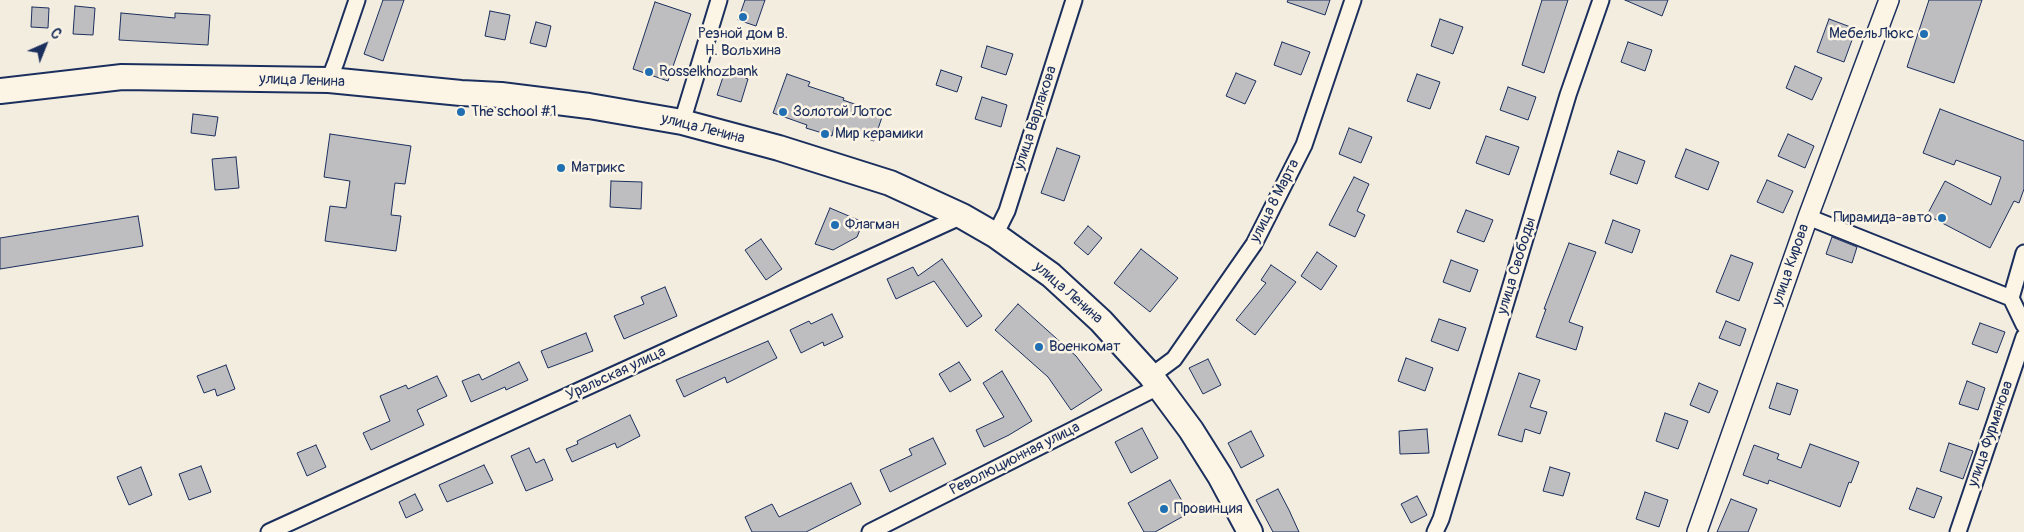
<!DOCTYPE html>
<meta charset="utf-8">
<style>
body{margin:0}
#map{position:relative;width:2024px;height:532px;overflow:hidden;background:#f3ede0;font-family:Pangolin,sans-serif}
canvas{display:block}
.north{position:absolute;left:20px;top:20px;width:50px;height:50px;-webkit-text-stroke:4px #fcf5e5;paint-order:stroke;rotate:44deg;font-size:14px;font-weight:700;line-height:20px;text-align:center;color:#1b2f5e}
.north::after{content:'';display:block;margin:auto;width:18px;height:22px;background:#1b2f5e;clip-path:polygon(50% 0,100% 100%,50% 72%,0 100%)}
</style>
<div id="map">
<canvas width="2024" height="532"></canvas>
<div class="north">С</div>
</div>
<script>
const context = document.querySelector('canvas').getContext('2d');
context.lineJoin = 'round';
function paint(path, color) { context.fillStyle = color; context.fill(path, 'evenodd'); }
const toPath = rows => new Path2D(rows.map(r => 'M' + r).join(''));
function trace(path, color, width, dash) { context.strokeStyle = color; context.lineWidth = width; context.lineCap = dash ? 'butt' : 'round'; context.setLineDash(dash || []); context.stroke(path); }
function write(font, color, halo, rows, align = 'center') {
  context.font = font + ' Pangolin,sans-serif'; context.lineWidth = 5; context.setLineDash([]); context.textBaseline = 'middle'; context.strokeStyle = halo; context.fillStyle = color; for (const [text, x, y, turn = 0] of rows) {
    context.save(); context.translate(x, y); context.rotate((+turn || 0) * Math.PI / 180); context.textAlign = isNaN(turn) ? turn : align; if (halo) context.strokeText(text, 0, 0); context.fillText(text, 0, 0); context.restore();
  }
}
const building = toPath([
 [383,0,404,0,383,61,364,54,383,0],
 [745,0,765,0,756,26,738,20,745,0],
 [1288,0,1330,0,1325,15,1287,2,1288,0],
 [1542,0,1568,0,1544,73,1522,65,1542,0],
 [1625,0,1668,0,1662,16,1625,0],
 [1929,0,1982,0,1954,83,1907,67,1929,0],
 [655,2,691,14,668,81,633,69,655,2],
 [75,6,95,8,93,35,73,34,75,6],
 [32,7,49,8,48,28,31,27,32,7],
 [490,11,510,15,505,40,485,36,490,11],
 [121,13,175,18,175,13,210,15,208,45,119,40,121,13],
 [1440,19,1463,27,1453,54,1431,46,1440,19],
 [1829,19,1856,29,1844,62,1817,52,1829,19],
 [536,22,551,26,546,47,530,43,536,22],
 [1282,42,1310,52,1301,75,1274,65,1282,42],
 [1628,42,1652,50,1645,71,1621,62,1628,42],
 [987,46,1013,54,1006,75,981,67,987,46],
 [1795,66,1822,78,1812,100,1786,88,1795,66],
 [941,70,962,77,957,92,936,85,941,70],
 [725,71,748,79,741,102,717,95,725,71],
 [1236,73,1256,81,1245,104,1226,96,1236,73],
 [787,74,810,82,808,86,844,98,843,100,883,114,874,141,834,127,832,136,806,128,807,125,773,113,787,74],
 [1417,74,1440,82,1430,109,1407,101,1417,74],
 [1508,87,1536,97,1528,120,1500,110,1508,87],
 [982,97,1007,105,1001,127,975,119,982,97],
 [1940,109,2024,141,2024,189,2019,203,2014,201,1990,248,1927,215,1945,181,1991,205,2001,177,1956,160,1954,165,1923,153,1940,109],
 [193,114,218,117,215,136,191,133,193,114],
 [1349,128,1372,137,1361,163,1339,154,1349,128],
 [330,134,411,146,405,184,395,183,391,215,401,216,396,251,325,241,330,206,346,208,350,181,324,177,330,134],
 [1788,134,1814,146,1805,168,1778,156,1788,134],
 [1486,136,1519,147,1509,175,1476,163,1486,136],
 [1057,148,1080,156,1064,201,1041,193,1057,148],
 [1686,149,1719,162,1708,190,1675,177,1686,149],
 [1618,151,1645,161,1637,184,1610,174,1618,151],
 [236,157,239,188,215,190,212,159,236,157],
 [1354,177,1369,184,1357,211,1365,215,1355,237,1329,225,1354,177],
 [1767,180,1793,191,1783,213,1757,202,1767,180],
 [611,181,642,182,641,209,610,207,611,181],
 [830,208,863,222,857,237,833,250,815,244,830,208],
 [1466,210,1493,220,1484,242,1457,232,1466,210],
 [138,216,143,246,0,269,0,238,138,216],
 [1613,220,1640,230,1632,253,1605,243,1613,220],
 [1088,226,1102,238,1088,255,1074,243,1088,226],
 [1832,237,1857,247,1852,263,1826,254,1832,237],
 [761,239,782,269,766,280,745,250,761,239],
 [1569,243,1596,252,1569,322,1583,327,1576,350,1536,337,1546,309,1544,309,1569,243],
 [1141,249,1178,278,1150,312,1114,283,1141,249],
 [1317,252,1337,266,1321,290,1301,276,1317,252],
 [1731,255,1753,263,1739,301,1716,292,1731,255],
 [942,259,982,316,967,327,934,281,896,299,887,279,913,267,918,276,942,259],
 [1451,260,1478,270,1470,292,1443,282,1451,260],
 [1271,265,1296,282,1255,335,1236,320,1266,283,1261,280,1271,265],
 [665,287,677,316,624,339,614,316,644,304,641,297,665,287],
 [1018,304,1076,356,1102,390,1071,410,1048,377,995,330,1018,304],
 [832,314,843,337,824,346,823,342,801,353,790,330,809,321,811,324,832,314],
 [1439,319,1466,328,1458,351,1431,341,1439,319],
 [1726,321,1746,329,1740,346,1719,338,1726,321],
 [1980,323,2005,332,1997,353,1972,344,1980,323],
 [586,333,593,351,548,368,541,351,586,333],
 [768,341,777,358,727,383,725,377,684,397,676,380,768,341],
 [1406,358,1433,368,1425,391,1398,381,1406,358],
 [1208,359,1221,385,1203,394,1189,368,1208,359],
 [519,362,528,380,506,390,505,387,471,402,462,381,479,374,482,380,519,362],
 [959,362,971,380,950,392,939,374,959,362],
 [226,365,235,389,217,396,215,389,204,393,197,376,226,365],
 [1002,371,1032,421,1009,435,984,447,976,430,1004,417,983,383,1002,371],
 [1519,373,1540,380,1530,407,1547,412,1540,434,1525,429,1522,442,1498,435,1519,373],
 [437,376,447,396,417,410,424,425,371,450,363,433,390,421,380,396,406,385,408,389,437,376],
 [1967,381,1985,388,1978,410,1959,404,1967,381],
 [1699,383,1718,391,1709,413,1690,405,1699,383],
 [1777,383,1798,390,1790,415,1769,408,1777,383],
 [1665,413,1688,421,1678,449,1656,441,1665,413],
 [630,415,640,436,617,448,615,443,572,462,566,449,578,444,577,441,630,415],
 [1142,428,1158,458,1131,473,1115,442,1142,428],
 [1427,429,1429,453,1400,454,1399,431,1427,429],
 [1251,431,1264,456,1241,468,1228,443,1251,431],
 [933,438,946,464,890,492,880,470,912,455,909,449,933,438],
 [1949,443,1973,451,1963,479,1940,471,1949,443],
 [1810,444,1859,462,1851,483,1849,482,1840,507,1769,480,1768,484,1743,475,1754,445,1779,454,1777,459,1801,468,1810,444],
 [316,445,326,467,307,476,297,453,316,445],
 [529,448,536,463,544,459,553,480,526,491,511,456,529,448],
 [484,465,493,483,447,502,439,485,484,465],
 [201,466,211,492,189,500,179,474,201,466],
 [141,467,152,495,129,505,117,477,141,467],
 [1550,467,1570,473,1563,496,1543,491,1550,467],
 [1170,480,1189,513,1155,532,1144,532,1128,503,1170,480],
 [851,483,861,504,806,532,752,532,745,517,772,504,779,517,851,483],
 [1917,488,1942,497,1934,518,1909,509,1917,488],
 [1278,489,1289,510,1299,532,1273,532,1256,500,1278,489],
 [1645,492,1668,500,1659,527,1636,519,1645,492],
 [415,494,423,510,406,518,399,502,415,494],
 [1417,496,1427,515,1411,523,1401,504,1417,496],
 [1731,499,1757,509,1748,532,1717,532,1731,499]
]);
paint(building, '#bebec0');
trace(building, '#1b2f5e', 1);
const minor = toPath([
 [329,80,336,62,357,0],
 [682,122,719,0],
 [1808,217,2011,298],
 [995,235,1007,211,1074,0],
 [2024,253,2011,298,2024,325],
 [1151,376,1174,359,1254,244,1304,145,1353,0],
 [269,532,962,216],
 [870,532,1160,386],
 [1435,532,1441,519,1568,95,1601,0],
 [1958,532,2024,337]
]);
const tertiary = toPath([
 [1697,532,1808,217,1889,0]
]);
const primary = toPath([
 [0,91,122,77,329,80,461,93,501,95,589,106,682,122,779,148,890,183,962,216,995,235,1051,275,1101,321,1151,376,1191,430,1220,476,1250,532]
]);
trace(minor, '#1b2f5e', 19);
trace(tertiary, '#1b2f5e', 22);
trace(primary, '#1b2f5e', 28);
trace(minor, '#fcf5e5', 15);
trace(tertiary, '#fcf5e5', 19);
trace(primary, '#fcf5e5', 24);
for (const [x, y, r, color] of [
 [743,17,5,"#1f6fb2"],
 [1924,34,5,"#1f6fb2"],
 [649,72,5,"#1f6fb2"],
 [461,112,5,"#1f6fb2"],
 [783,112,5,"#1f6fb2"],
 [825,134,5,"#1f6fb2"],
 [561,168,5,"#1f6fb2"],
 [1942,218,5,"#1f6fb2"],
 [835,225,5,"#1f6fb2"],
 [1039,347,5,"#1f6fb2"],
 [1164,509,5,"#1f6fb2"]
]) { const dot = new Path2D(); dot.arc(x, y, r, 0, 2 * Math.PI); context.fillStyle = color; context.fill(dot); trace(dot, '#fcf5e5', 2); }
write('15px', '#1b2f5e', '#fcf5e5', [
 ["Резной дом В.",743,34,"center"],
 ["Н. Вольхина",743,51,"center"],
 ["МебельЛюкс",1914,34,"right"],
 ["Rosselkhozbank",659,72],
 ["The school #1",471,112],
 ["Золотой Лотос",793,112],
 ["Мир керамики",835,134],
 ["Матрикс",571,168],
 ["Пирамида-авто",1932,218,"right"],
 ["Флагман",845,225],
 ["Военкомат",1049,347],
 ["Провинция",1174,509]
], 'left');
write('15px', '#1b2f5e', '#fcf5e5', [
 ["улица Ленина",302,81,2],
 ["улица Варлакова",1036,118,-72],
 ["улица Ленина",703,129,14],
 ["улица 8 Марта",1275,201,-63],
 ["улица Кирова",1791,265,-71],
 ["улица Свободы",1517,266,-73],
 ["улица Ленина",1068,293,41],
 ["Уральская улица",616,374,-25],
 ["улица Фурманова",1991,434,-71],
 ["Революционная улица",1015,459,-27]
]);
</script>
